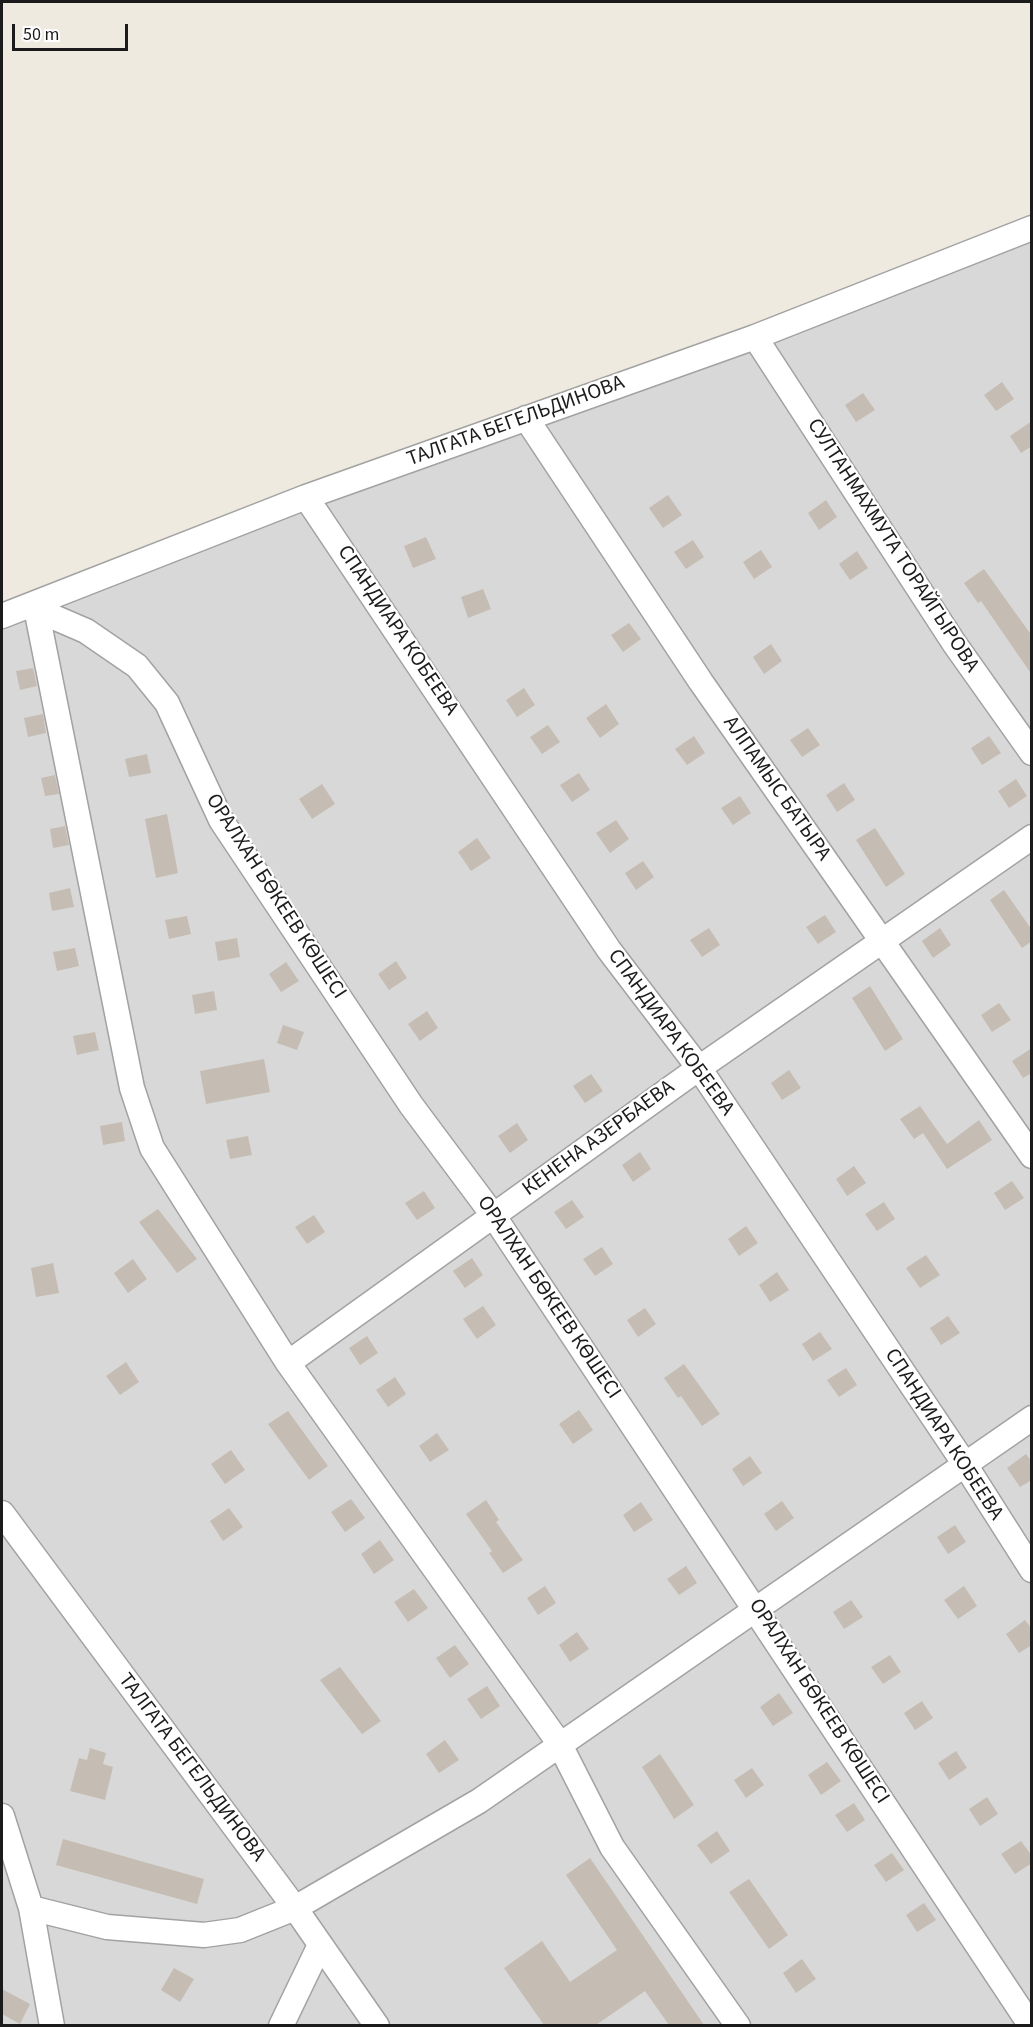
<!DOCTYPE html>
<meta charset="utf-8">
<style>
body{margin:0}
#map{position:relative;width:1033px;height:2027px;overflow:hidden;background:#eeeae0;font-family:"Source Sans 3",sans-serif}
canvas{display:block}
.frame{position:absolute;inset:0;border:3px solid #1b1b1b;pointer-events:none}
.scale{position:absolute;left:12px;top:24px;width:116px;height:27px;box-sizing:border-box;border:3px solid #1b1b1b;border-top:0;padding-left:8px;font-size:18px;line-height:21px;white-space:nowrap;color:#1b1b1b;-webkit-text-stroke:4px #fff;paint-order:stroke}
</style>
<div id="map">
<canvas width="1033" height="2027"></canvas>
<div class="frame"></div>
<div class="scale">50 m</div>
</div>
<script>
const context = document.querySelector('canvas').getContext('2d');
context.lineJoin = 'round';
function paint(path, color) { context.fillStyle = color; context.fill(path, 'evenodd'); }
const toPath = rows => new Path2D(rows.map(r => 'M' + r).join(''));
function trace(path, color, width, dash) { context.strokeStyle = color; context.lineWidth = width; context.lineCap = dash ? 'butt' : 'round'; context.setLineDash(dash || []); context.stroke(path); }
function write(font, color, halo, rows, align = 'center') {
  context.font = font + ' "Source Sans 3",sans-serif'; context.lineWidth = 4.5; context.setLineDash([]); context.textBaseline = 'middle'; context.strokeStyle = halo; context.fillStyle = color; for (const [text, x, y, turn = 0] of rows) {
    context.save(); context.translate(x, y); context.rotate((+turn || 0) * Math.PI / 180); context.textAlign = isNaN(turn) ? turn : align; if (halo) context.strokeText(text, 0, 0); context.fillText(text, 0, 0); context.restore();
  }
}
paint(toPath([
 [1031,240,1031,2025,2,2026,2,623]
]), '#d9d8d8');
paint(toPath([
 [1002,382,1014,399,996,411,984,395],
 [863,393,875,410,856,422,845,405],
 [1032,421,1032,446,1021,453,1010,436],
 [668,495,682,515,663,528,649,508],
 [826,500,837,517,819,530,808,513],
 [426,537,436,559,413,568,404,546],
 [693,540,704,557,686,569,674,552],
 [761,550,772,567,754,579,743,562],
 [857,551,868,568,850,580,839,564],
 [984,569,1032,636,1032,675,981,601,978,603,964,583],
 [483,589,491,609,468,618,461,597],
 [629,623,641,639,623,652,611,635],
 [771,644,782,661,764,674,753,657],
 [33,668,37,686,20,690,16,671],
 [524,688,535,705,517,717,506,700],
 [606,704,619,724,600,738,586,718],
 [43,714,46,733,28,737,24,718],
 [548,725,560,742,542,754,530,737],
 [808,728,820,745,802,757,790,740],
 [694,736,705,753,687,765,675,749],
 [989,736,1001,753,982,765,971,748],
 [147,754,151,773,129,777,125,759],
 [579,773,590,790,572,802,560,785],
 [55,775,59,794,45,796,41,778],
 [1016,779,1027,796,1009,808,998,791],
 [844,783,855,800,837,812,826,795],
 [322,784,335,804,312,819,299,799],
 [740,796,751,813,733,825,721,808],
 [167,814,178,873,156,878,145,819],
 [616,820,629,839,610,853,596,833],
 [65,826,69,845,53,848,50,829],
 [875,828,905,874,886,887,856,840],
 [477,838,491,858,471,871,458,852],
 [643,861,654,877,636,890,625,873],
 [70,888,74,907,52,911,49,893],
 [1004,890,1032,930,1032,941,1022,948,990,900],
 [825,915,836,932,818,944,806,927],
 [187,916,191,934,169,939,165,920],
 [709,928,720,945,702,957,690,940],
 [940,928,951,945,933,958,922,941],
 [237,938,240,957,218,961,215,942],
 [75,948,79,966,57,971,53,952],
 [396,961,407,978,389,990,378,974],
 [286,962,299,981,281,992,269,974],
 [870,986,903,1039,885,1051,852,998],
 [214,991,217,1010,195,1014,192,995],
 [999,1003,1011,1020,992,1032,981,1015],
 [427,1011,438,1028,420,1041,408,1024],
 [283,1025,304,1032,297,1050,277,1043],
 [95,1032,99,1050,77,1055,73,1036],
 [1032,1048,1032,1073,1023,1078,1012,1061],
 [264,1059,270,1092,206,1104,200,1071],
 [789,1070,801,1088,782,1100,771,1083],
 [591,1074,603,1091,585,1103,573,1086],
 [920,1106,947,1144,979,1120,992,1140,947,1169,923,1133,914,1139,900,1119],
 [122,1122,125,1141,103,1145,100,1126],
 [517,1123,528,1140,510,1153,498,1136],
 [248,1136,252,1155,230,1159,226,1140],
 [640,1152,651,1169,633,1182,622,1165],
 [854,1166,866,1183,847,1196,836,1179],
 [1012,1181,1024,1198,1005,1210,994,1193],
 [424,1191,435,1208,417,1220,405,1203],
 [572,1200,584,1217,566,1229,554,1212],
 [884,1202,895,1219,877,1231,865,1214],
 [158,1209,197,1259,177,1273,139,1222],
 [314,1215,325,1232,307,1244,295,1227],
 [746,1226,758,1243,739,1256,728,1239],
 [602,1247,613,1264,595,1276,583,1259],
 [926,1255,940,1275,920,1288,906,1268],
 [472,1258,483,1275,465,1288,453,1271],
 [133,1259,147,1279,128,1293,114,1273],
 [53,1263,59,1293,36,1297,31,1268],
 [777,1272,789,1290,770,1302,759,1285],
 [483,1306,496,1325,477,1339,463,1319],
 [645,1308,656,1324,638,1337,627,1320],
 [948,1316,960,1333,941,1345,930,1328],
 [820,1332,832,1349,813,1361,802,1344],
 [367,1336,378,1353,360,1365,349,1348],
 [126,1362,139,1382,120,1395,106,1376],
 [684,1364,720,1414,702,1426,681,1396,678,1398,664,1378],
 [846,1368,857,1385,839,1397,827,1380],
 [395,1377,406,1394,388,1407,376,1390],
 [579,1410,593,1430,573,1444,559,1424],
 [288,1411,328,1466,309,1480,268,1424],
 [437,1433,449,1450,430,1462,419,1446],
 [231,1450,245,1470,225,1484,211,1464],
 [1026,1454,1032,1462,1032,1480,1020,1487,1007,1468],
 [750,1456,762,1473,743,1486,732,1469],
 [351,1499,365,1518,345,1532,331,1512],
 [486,1500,499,1520,496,1522,523,1560,503,1573,489,1553,492,1551,466,1514],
 [782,1501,794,1518,776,1531,764,1514],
 [641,1502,653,1520,634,1532,623,1515],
 [229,1508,243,1527,223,1541,210,1521],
 [955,1525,966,1542,948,1554,937,1537],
 [380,1540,394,1560,374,1574,361,1554],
 [686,1566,697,1583,679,1595,667,1579],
 [545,1586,556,1603,538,1615,527,1598],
 [964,1586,977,1606,958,1619,944,1600],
 [414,1589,428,1608,408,1622,394,1602],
 [851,1600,863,1617,844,1629,833,1612],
 [1025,1620,1032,1629,1032,1645,1019,1653,1006,1634],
 [577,1632,589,1649,570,1662,559,1645],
 [455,1645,469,1664,450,1678,436,1658],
 [890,1655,901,1672,883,1684,871,1667],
 [340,1667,381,1721,362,1734,320,1680],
 [487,1686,500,1706,481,1719,467,1699],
 [779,1693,793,1713,773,1726,760,1707],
 [922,1701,933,1718,915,1730,904,1713],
 [445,1740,459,1760,439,1773,426,1754],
 [90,1748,106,1753,103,1764,113,1767,105,1800,70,1791,79,1758,87,1760],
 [956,1751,967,1768,949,1780,938,1763],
 [660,1754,694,1805,674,1819,642,1767],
 [827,1762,841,1781,821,1795,808,1775],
 [752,1768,764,1785,746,1798,734,1780],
 [987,1797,998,1814,980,1826,969,1809],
 [854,1803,865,1820,847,1832,835,1815],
 [717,1831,730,1851,711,1864,697,1845],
 [63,1839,204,1879,197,1904,56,1865],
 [1021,1841,1032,1856,1032,1863,1015,1874,1001,1854],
 [892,1853,904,1870,886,1882,874,1865],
 [590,1858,704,2025,669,2025,645,1991,596,2025,544,2025,504,1968,542,1941,570,1982,617,1950,566,1875],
 [749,1879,788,1935,769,1949,729,1892],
 [924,1903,936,1920,917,1932,906,1915],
 [802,1959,816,1979,796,1993,783,1973],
 [174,1968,194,1979,180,2002,161,1990],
 [2,1989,30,2004,20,2024,2,2014]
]), '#c5bdb3');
const minor = toPath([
 [755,337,954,643,1032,753],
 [526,418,701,682,1032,1156],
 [306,497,609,950,699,1068,964,1463,1032,1570],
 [35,603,132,1088,152,1148,288,1363,559,1743,612,1847,738,2026],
 [35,609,86,631,137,666,167,703,221,820,411,1105,493,1215,1031,2026],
 [2,616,306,497,755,337,1032,228],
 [288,1363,699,1068,1032,837],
 [2,1513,295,1908,377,2026],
 [2,1816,31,1908,52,2026],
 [31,1908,107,1927,204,1935,240,1930,295,1908,479,1801,1032,1418],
 [281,2026,320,1945]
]);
trace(minor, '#a2a2a2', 27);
trace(minor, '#fff', 24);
write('21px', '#1b1b1b', '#fff', [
 ["ТАЛГАТА БЕГЕЛЬДИНОВА",516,422,-20],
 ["СУЛТАНМАХМУТА ТОРАЙГЫРОВА",892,546,57],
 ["СПАНДИАРА КОБЕЕВА",397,631,56],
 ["АЛПАМЫС БАТЫРА",776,789,55],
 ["ОРАЛХАН БӨКЕЕВ КӨШЕСІ",275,897,57],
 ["СПАНДИАРА КОБЕЕВА",670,1033,54],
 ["КЕНЕНА АЗЕРБАЕВА",599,1139,-36],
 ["ОРАЛХАН БӨКЕЕВ КӨШЕСІ",548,1298,56],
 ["СПАНДИАРА КОБЕЕВА",943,1435,57],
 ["ОРАЛХАН БӨКЕЕВ КӨШЕСІ",818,1702,57],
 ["ТАЛГАТА БЕГЕЛЬДИНОВА",191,1768,53]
]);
</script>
